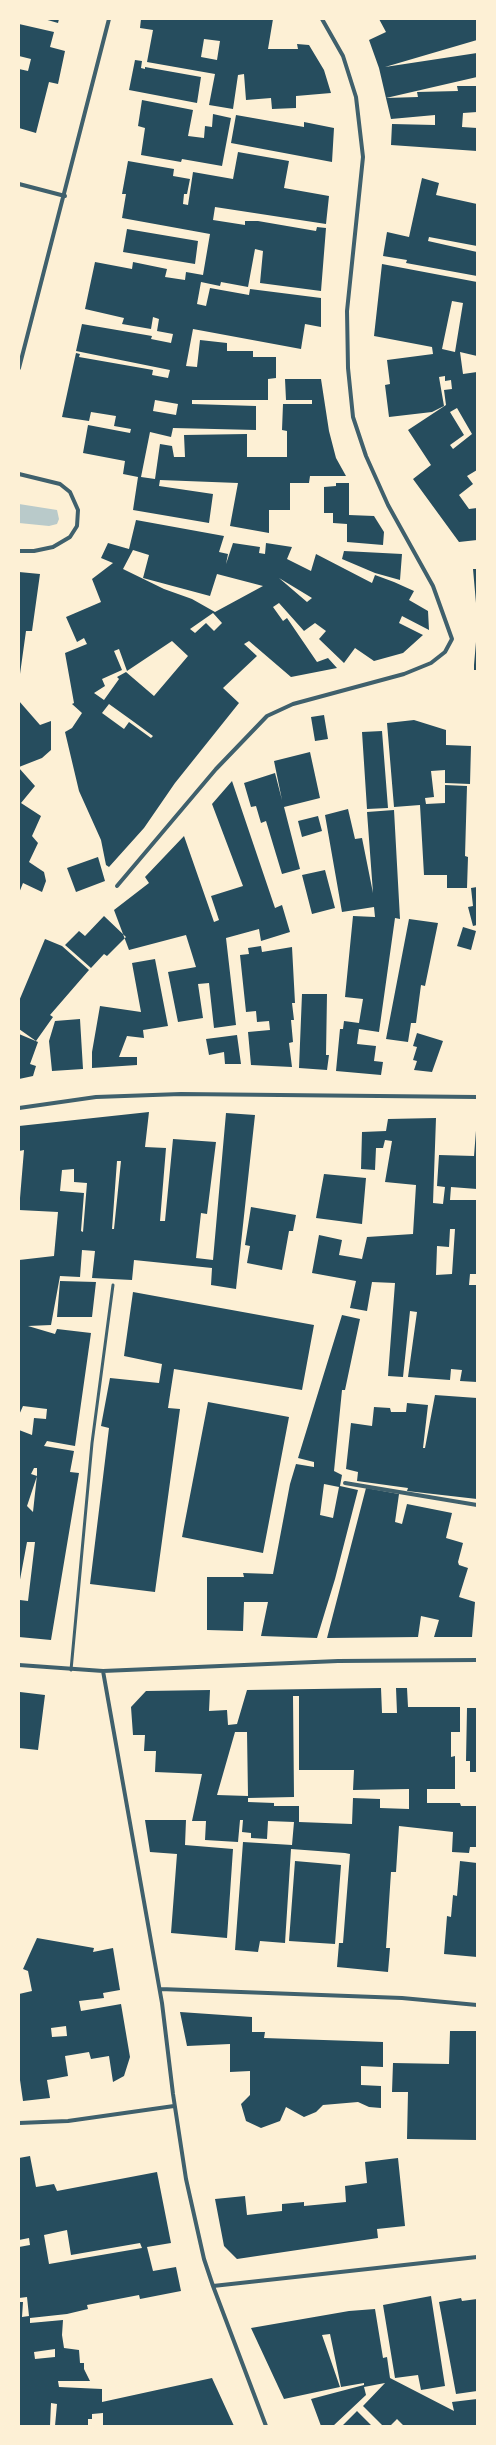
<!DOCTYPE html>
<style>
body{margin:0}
#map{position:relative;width:496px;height:2445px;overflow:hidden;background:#fdf0d5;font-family:Poppins,sans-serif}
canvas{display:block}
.frame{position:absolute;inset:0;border:20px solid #fdf0d5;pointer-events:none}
</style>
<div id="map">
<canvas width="496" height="2445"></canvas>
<div class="frame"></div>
</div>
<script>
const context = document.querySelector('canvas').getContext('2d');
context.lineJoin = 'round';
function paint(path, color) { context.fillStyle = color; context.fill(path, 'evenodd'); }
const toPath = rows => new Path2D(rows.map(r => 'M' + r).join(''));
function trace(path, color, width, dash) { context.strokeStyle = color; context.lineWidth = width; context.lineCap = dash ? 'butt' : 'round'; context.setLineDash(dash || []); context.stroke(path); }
paint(toPath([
 [19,504,57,510,59,519,57,524,49,526,19,523]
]), '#b9caca');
paint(toPath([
 [44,19,59,19,58,23],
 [141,19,273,19,268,49,298,49,297,44,309,45,324,70,331,93,296,96,296,108,272,109,271,98,246,100,244,74,238,75,233,109,209,105,215,74,147,62,153,30,140,28],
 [204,39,220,41,217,60,201,57],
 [379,19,477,19,477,40,385,67,477,53,477,77,386,98,379,68,369,40,386,32],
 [19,24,54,32,50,47,65,51,58,84,49,82,36,133,19,128,19,69,28,71,31,59,19,56],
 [135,60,142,61,141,68,145,69,145,67,201,77,197,103,129,90],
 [457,86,477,86,477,112,463,113,462,127,477,128,477,151,391,145,392,124,435,125,435,115,391,119,386,98,418,97,417,92,458,91],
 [142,100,193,110,188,136,204,138,205,126,212,127,213,114,231,118,222,166,182,159,181,162,141,155,145,128,138,126],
 [236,115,304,127,304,122,334,128,332,162,231,143],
 [238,152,289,161,284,188,329,196,326,224,215,207,213,220,245,225,245,221,258,221,316,231,317,227,326,228,321,291,260,283,263,251,255,249,248,287,221,282,220,286,201,282,197,304,206,306,210,288,249,295,250,289,321,298,321,327,305,324,301,349,193,329,186,366,197,367,200,340,227,343,227,351,253,351,253,357,276,357,276,378,268,379,268,400,192,400,192,404,256,406,256,430,173,428,171,437,150,432,141,477,155,479,160,444,172,446,174,457,185,457,184,435,247,434,247,457,287,457,287,431,282,430,283,404,312,404,312,400,286,400,285,379,321,379,329,431,336,458,346,476,310,476,309,483,290,483,290,510,269,510,269,533,230,526,238,483,160,480,159,486,213,494,209,523,133,510,138,477,123,474,125,461,83,453,88,425,130,433,131,429,114,426,116,416,91,412,89,421,62,417,76,353,80,354,79,357,153,370,152,375,168,378,170,370,76,351,82,324,152,336,151,339,171,343,173,334,157,331,159,319,153,317,151,329,122,324,124,318,85,309,95,262,132,269,133,262,167,269,165,277,185,280,186,272,203,275,210,234,122,218,126,194,122,194,128,161,174,169,173,176,190,179,187,194,184,194,183,204,188,205,193,172,233,179],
 [155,400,178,404,176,415,153,411],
 [422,178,439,183,436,195,477,204,477,246,429,237,428,241,477,252,477,276,406,263,407,260,383,256,387,232,409,237],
 [127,229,198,241,195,264,123,252],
 [382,264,477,282,477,356,460,352,463,374,477,372,477,470,467,476,473,484,459,495,469,509,477,508,477,540,459,542,413,479,431,465,408,430,446,405,444,390,452,389,451,380,445,381,445,376,439,377,444,406,432,412,389,417,385,385,390,384,387,360,433,354,432,347,374,336],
 [452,301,463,303,455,352,442,349],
 [457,408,472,434,453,449,450,445,464,435,450,412],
 [336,483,349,483,349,515,374,516,384,532,383,545,347,542,347,524,333,523,333,513,324,513,324,487,336,486],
 [136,520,224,536,219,552,228,554,226,564,233,543,260,547,259,553,265,554,266,543,292,547,287,559,311,571,316,554,372,583,375,575,394,582,414,591,409,600,428,611,429,630,402,616,399,623,423,635,403,653,374,661,355,648,344,663,319,639,326,631,315,623,304,631,279,603,273,607,283,621,287,618,317,662,328,658,337,668,291,677,249,641,244,644,257,656,223,688,239,703,175,783,144,828,109,867,106,865,101,840,79,791,65,732,72,728,82,713,72,704,74,703,65,653,87,644,84,638,77,642,66,617,101,602,92,579,113,563,101,558,108,543,129,549],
 [133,550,149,555,143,578,210,596,217,574,263,586,215,612,192,599,164,589,123,569],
 [279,578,312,598,307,602],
 [213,613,222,623,214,631,206,623,195,633,190,629],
 [172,641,188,656,154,696,126,672,117,677,119,679,104,700,94,693,105,686,102,679,122,670,114,651,119,649,127,671],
 [109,704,134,722,153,736,151,738,129,722,124,729,102,713],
 [344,551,402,554,400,580,375,573,342,559],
 [473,569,477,569,477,603,476,603],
 [19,572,40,574,32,631,26,631,20,674],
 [476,642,477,670,474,670,474,665],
 [19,701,40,725,51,721,51,750,42,758,19,767],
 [324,715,328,739,315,741,311,717],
 [414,720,446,730,446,745,471,746,470,784,445,783,445,770,431,771,434,797,425,798,426,804,445,803,445,785,467,786,465,856,468,857,467,888,447,888,447,875,424,875,420,805,394,807,387,723],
 [382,731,388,808,367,809,362,732],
 [310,752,320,798,284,807,300,869,282,874,266,821,261,823,256,806,251,807,244,783,275,773,282,800,274,761],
 [19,768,35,786,21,803,41,816,32,836,38,843,29,862,44,872,46,881,42,892,23,883,19,893],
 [232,781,275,908,282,905,290,932,261,941,259,929,226,938,236,1025,214,1028,209,983,198,984,203,1018,178,1022,168,972,196,967,186,935,129,950,114,910,149,883,145,877,184,836,214,922,219,920,211,896,243,886,212,804],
 [348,809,355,839,362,838,373,893,367,812,394,810,400,919,395,918,379,1032,359,1029,357,1044,376,1046,374,1061,383,1062,381,1075,336,1071,340,1029,343,1029,344,1021,359,1023,363,999,345,997,353,916,375,917,374,907,342,912,325,815],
 [318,816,322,831,302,837,298,821],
 [98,857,105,881,76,892,67,868],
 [325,870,335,908,312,914,302,875],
 [477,887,477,925,473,926,468,907,473,906,471,888],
 [104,916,126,937,107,956,104,954,91,968,65,945,79,931,85,936],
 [409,919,438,923,425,986,421,985,416,1023,411,1023,408,1042,386,1039],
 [463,927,476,931,471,950,457,946],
 [45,939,62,946,89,970,50,1015,53,1017,36,1041,19,1029,19,1001],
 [261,946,262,952,292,947,295,1003,292,1003,294,1020,291,1020,293,1042,289,1043,292,1067,251,1065,248,1032,270,1030,269,1021,257,1022,256,1011,246,1012,240,955,249,954,248,948],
 [155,959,168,1026,143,1030,144,1038,127,1036,119,1057,137,1057,137,1065,92,1068,92,1052,100,1006,141,1012,132,963],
 [302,994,327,994,326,1055,329,1055,327,1070,299,1068],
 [80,1019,83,1069,52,1071,49,1041,55,1021],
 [417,1033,443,1041,432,1072,414,1070,417,1061,413,1060,417,1047,413,1046],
 [19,1034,38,1042,30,1064,36,1066,33,1076,19,1079],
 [237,1035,241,1064,225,1064,224,1052,209,1055,206,1039],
 [149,1112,145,1147,166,1148,160,1221,165,1221,173,1139,216,1142,207,1214,201,1213,196,1258,213,1260,226,1113,255,1115,236,1289,211,1285,212,1268,134,1260,132,1280,92,1278,95,1251,82,1250,80,1277,60,1276,51,1325,28,1326,55,1334,57,1329,91,1333,75,1446,47,1441,44,1446,74,1451,70,1472,79,1473,51,1640,19,1637,20,1600,28,1601,35,1542,27,1542,19,1585,19,1430,32,1435,34,1418,46,1419,47,1409,23,1406,19,1415,19,1260,54,1256,58,1212,19,1210,24,1150,19,1151,19,1126],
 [117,1161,121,1161,114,1229,112,1229],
 [74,1169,74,1182,87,1183,83,1232,81,1231,84,1193,60,1191,62,1170],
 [34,1468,37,1468,37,1475,33,1512,27,1506,37,1476,31,1474],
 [436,1118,433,1203,443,1204,445,1187,437,1186,439,1155,474,1156,477,1118,477,1189,451,1187,450,1200,477,1200,477,1274,470,1274,469,1285,477,1285,477,1382,460,1381,462,1370,451,1369,450,1380,408,1377,417,1312,410,1311,403,1377,388,1376,395,1283,372,1282,367,1311,350,1308,356,1281,312,1273,319,1235,342,1240,339,1255,362,1259,367,1237,413,1234,416,1185,385,1182,392,1141,385,1140,383,1148,376,1148,375,1170,361,1169,362,1132,386,1131,388,1119],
 [450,1229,455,1229,452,1274,436,1275,437,1246,449,1247],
 [324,1174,366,1178,362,1224,316,1218],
 [251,1207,296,1215,293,1231,289,1231,282,1270,247,1263,250,1246,245,1245],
 [60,1281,96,1282,92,1317,57,1317],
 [133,1292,314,1325,302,1390,174,1369,168,1408,180,1409,155,1592,90,1584,109,1428,101,1426,110,1378,159,1383,162,1364,124,1356],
 [342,1315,360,1319,345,1390,342,1390,334,1471,342,1475,340,1486,358,1490,335,1579,317,1638,261,1636,268,1602,244,1602,243,1631,207,1630,207,1577,244,1577,243,1573,273,1574,290,1484,296,1464,314,1467,314,1462,298,1458],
 [324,1484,339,1487,333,1518,320,1515],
 [435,1395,477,1398,477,1499,407,1491,408,1488,357,1481,358,1472,346,1469,351,1423,372,1426,374,1407,390,1408,391,1412,406,1412,407,1403,428,1405,423,1448,425,1448],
 [208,1402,289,1417,263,1553,182,1537],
 [366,1488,399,1494,395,1522,402,1524,407,1504,452,1513,446,1538,463,1543,458,1562,459,1565,468,1568,459,1597,475,1602,472,1637,434,1637,439,1620,421,1616,418,1637,327,1638],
 [381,1688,382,1713,397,1713,396,1688,407,1688,408,1707,460,1707,460,1732,451,1732,451,1757,455,1756,455,1789,427,1789,427,1803,460,1803,461,1806,477,1806,476,1847,470,1847,469,1853,452,1852,453,1832,399,1826,396,1872,391,1872,386,1948,390,1948,388,1972,337,1967,339,1943,343,1943,350,1854,345,1853,291,1849,285,1943,260,1941,258,1952,235,1950,243,1842,292,1845,294,1822,268,1821,267,1839,251,1838,251,1833,242,1832,243,1820,240,1820,238,1842,205,1840,206,1821,192,1821,202,1774,155,1772,156,1751,144,1751,145,1735,133,1735,131,1707,146,1691,210,1690,209,1711,227,1710,228,1725,237,1724,247,1690],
 [293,1696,299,1696,299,1770,354,1770,353,1790,409,1789,409,1809,380,1808,380,1799,353,1798,352,1824,299,1822,299,1806,274,1806,274,1803,248,1802,248,1798,294,1797],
 [235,1732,247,1732,248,1796,217,1795],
 [20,1692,45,1695,38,1750,19,1748],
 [467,1708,477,1708,477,1772,470,1772,470,1761,466,1761],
 [145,1820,186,1820,185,1845,233,1849,227,1938,171,1933,177,1854,150,1852],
 [295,1861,341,1865,335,1944,289,1941],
 [460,1861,477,1863,477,1957,444,1954,447,1916,451,1917,453,1895,457,1896],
 [37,1938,94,1948,93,1952,113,1948,120,1990,103,1993,104,1998,79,2001,81,2011,121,2004,130,2057,124,2076,113,2082,109,2056,91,2059,89,2052,65,2056,68,2076,47,2080,50,2098,23,2101,19,2073,19,1994,32,1991,28,1971,23,1969],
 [66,2026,67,2036,52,2037,51,2028],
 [180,2012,252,2017,252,2032,265,2032,264,2038,383,2042,383,2067,361,2066,361,2085,381,2086,381,2108,369,2107,358,2102,323,2105,316,2112,304,2117,286,2107,280,2121,261,2128,246,2121,241,2104,250,2095,250,2071,230,2072,230,2044,187,2046],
 [450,2031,477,2031,477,2140,407,2139,408,2092,392,2092,393,2063,449,2064],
 [30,2156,36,2187,54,2184,57,2191,157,2172,171,2243,147,2247,153,2271,176,2267,181,2291,140,2299,139,2295,87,2305,88,2309,67,2314,30,2318,30,2323,63,2320,62,2335,64,2348,79,2350,80,2363,84,2363,84,2369,90,2381,58,2381,59,2387,102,2389,102,2402,212,2378,234,2426,103,2426,103,2413,92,2414,92,2419,88,2419,88,2426,55,2426,57,2404,51,2403,50,2426,19,2426,19,2302,23,2302,22,2317,29,2316,27,2297,19,2298,19,2247,30,2245,29,2238,19,2240,19,2158],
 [67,2230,71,2255,140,2243,142,2248,49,2264,44,2235],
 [55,2349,55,2357,35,2359,34,2352],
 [398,2158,405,2226,377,2229,378,2238,237,2259,224,2246,215,2199,245,2196,247,2215,282,2211,282,2204,304,2202,304,2206,346,2202,345,2186,367,2183,365,2162],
 [431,2296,445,2386,421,2390,418,2375,395,2378,383,2305],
 [461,2298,462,2301,477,2299,477,2391,456,2394,439,2302],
 [375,2309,383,2358,387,2357,390,2378,454,2411,452,2402,477,2399,477,2426,404,2426,397,2419,390,2426,383,2426,363,2406,385,2383,364,2387,366,2395,333,2426,321,2426,311,2399,364,2385,364,2383,341,2387,330,2334,322,2335,340,2387,284,2399,251,2328,349,2311],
 [357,2411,372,2426,342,2426]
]), '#264d5e');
trace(toPath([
 [71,1670,92,1443,113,1285]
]), '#3f606c', 3);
trace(toPath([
 [19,184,65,196],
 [19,368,109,19],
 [19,474,60,484,70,492,78,510,77,526,70,537,53,547,34,551,19,551],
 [117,886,216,769,267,716,293,704,404,674,431,663,445,652,452,639,433,586,388,505,366,456,353,417,348,368,347,311,363,157,356,97,343,56,322,19],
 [19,1108,96,1097,181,1094,477,1097],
 [345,1483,477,1505],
 [19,1665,103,1671,338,1661,477,1660],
 [103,1671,162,2003,173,2094,186,2179,204,2259,213,2286,266,2426],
 [160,1989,402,1998,477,2005],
 [19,2123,68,2121,174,2106],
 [213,2286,477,2257]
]), '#3f606c', 4);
</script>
